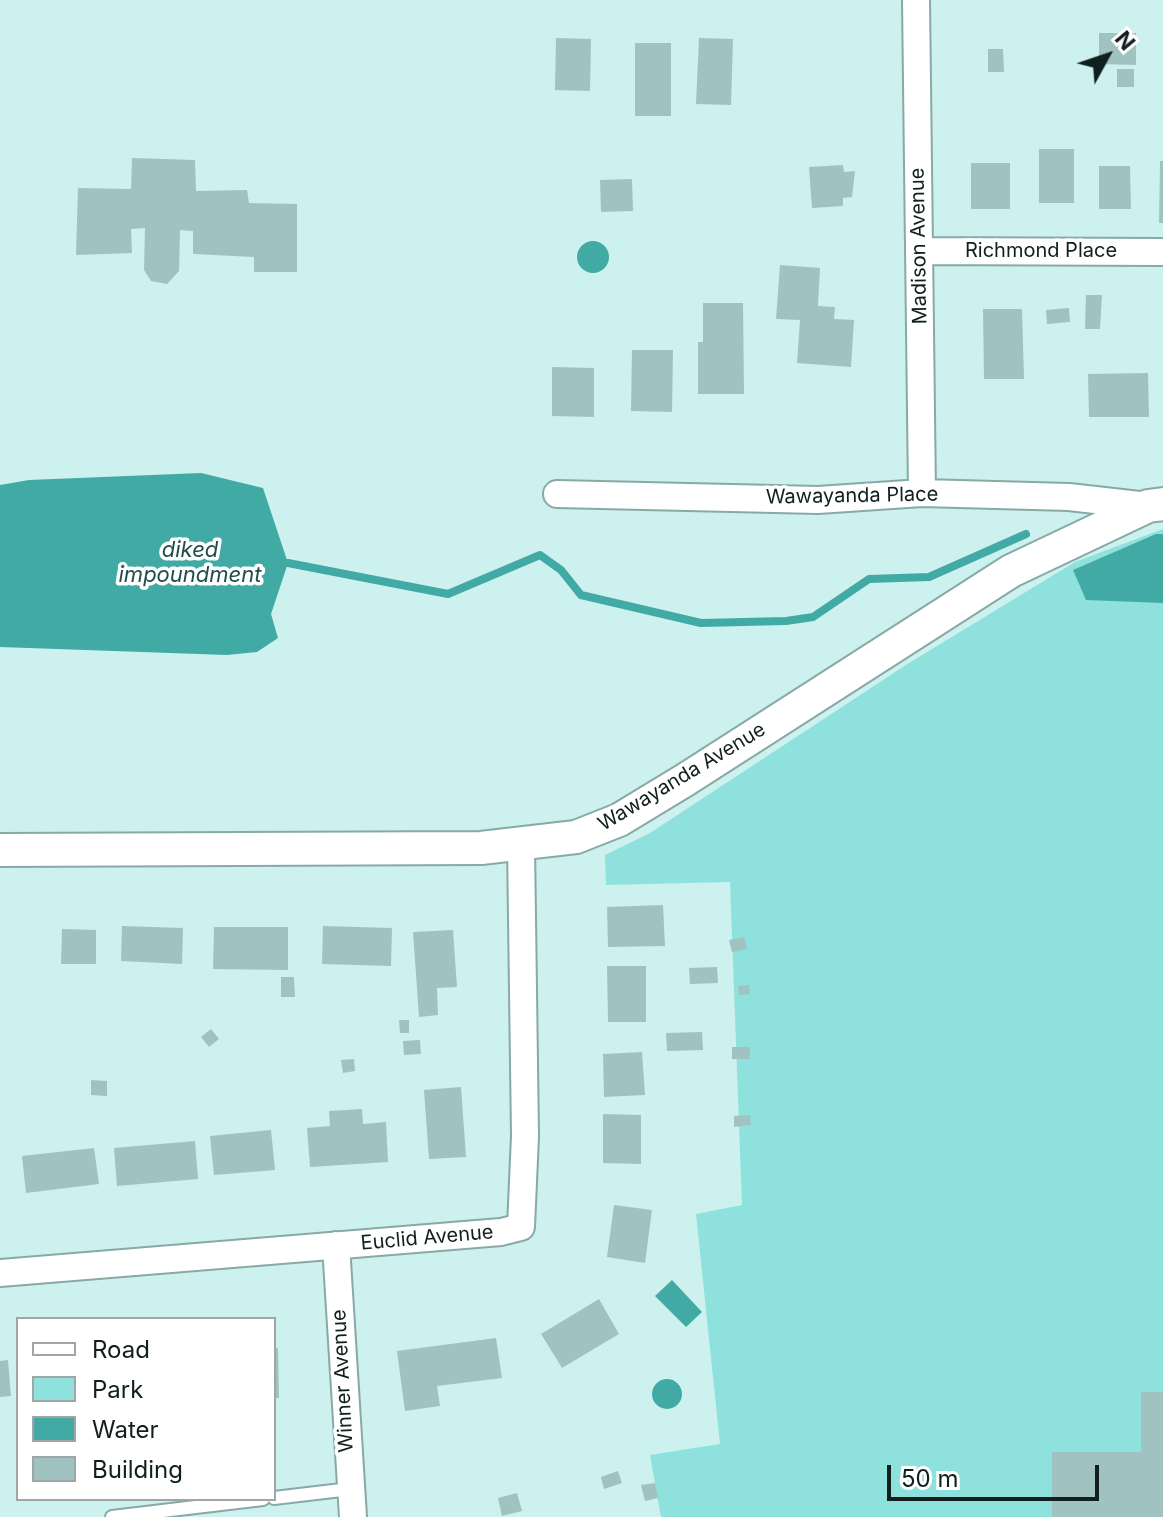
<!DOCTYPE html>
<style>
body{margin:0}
#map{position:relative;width:1163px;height:1517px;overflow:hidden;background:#cdf1ee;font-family:Inter,sans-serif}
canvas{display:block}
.legend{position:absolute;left:16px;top:1317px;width:260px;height:184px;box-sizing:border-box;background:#fff;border:2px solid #a0a5a5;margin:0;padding:10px 14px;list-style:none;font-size:24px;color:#111f1e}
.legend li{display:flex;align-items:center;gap:16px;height:40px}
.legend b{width:40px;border:2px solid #a0a5a5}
.north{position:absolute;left:1067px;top:16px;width:80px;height:80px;-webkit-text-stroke:6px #fff;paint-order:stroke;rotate:50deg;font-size:22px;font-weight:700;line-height:32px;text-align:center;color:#111f1e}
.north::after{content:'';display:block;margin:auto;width:28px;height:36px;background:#111f1e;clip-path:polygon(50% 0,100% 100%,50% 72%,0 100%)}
.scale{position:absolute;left:887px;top:1465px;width:212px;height:36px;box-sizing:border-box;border:4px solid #111f1e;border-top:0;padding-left:10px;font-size:24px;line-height:28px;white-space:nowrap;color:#111f1e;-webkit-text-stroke:6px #fff;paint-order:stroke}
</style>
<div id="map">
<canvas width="1163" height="1517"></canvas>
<ul class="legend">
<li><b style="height:10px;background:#fff"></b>Road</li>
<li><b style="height:22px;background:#8ee1dc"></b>Park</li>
<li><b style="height:22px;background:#42aaa5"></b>Water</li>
<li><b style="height:22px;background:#a0c3c1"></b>Building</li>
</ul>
<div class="north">N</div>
<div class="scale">50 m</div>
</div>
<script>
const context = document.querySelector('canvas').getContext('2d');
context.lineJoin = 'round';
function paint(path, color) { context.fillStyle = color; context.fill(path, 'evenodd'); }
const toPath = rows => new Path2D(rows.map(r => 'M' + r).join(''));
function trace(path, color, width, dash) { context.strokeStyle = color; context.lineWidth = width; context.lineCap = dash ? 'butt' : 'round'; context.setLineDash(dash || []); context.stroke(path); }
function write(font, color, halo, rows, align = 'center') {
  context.font = font + ' Inter,sans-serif'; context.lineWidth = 7; context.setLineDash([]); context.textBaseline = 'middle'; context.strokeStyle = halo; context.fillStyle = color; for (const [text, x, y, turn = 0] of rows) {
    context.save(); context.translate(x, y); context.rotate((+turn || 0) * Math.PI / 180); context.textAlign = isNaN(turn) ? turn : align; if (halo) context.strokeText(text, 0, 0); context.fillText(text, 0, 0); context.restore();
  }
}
paint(toPath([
 [1163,529,1163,1517,661,1517,650,1455,720,1444,696,1214,742,1205,730,882,606,885,605,855,650,833,909,663,1075,562]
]), '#8ee1dc');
paint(toPath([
 '577 257a16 16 0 1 1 32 0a16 16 0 1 1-32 0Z',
 [201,473,263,488,288,563,271,614,278,638,257,652,227,655,0,647,0,485,29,480],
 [1156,534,1163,534,1163,603,1086,600,1073,570],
 [672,1280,702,1312,686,1327,655,1296],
 '652 1394a15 15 0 1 1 30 0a15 15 0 1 1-30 0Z'
]), '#42aaa5');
trace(toPath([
 [288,563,448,594,540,555,561,570,581,595,701,623,786,621,813,617,869,579,929,577,1026,534]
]), '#42aaa5', 8);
paint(toPath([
 [1099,33,1136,33,1136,65,1099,64],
 [556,38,591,39,590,91,555,90],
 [699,38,733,39,731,105,696,104],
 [635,43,671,43,671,116,635,116],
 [988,49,1003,49,1004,72,988,72],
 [1117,69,1134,69,1134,87,1117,87],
 [1039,149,1074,149,1074,203,1039,203],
 [132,158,195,160,196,191,247,190,249,203,297,204,297,272,254,272,254,257,193,254,193,231,180,230,179,271,167,284,151,281,144,270,145,228,131,229,132,253,76,255,78,188,131,189],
 [1160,161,1163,161,1163,223,1159,223],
 [971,163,1010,163,1010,209,971,209],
 [843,165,844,172,855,171,852,197,843,198,843,206,812,208,809,167],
 [1099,166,1130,166,1131,209,1099,209],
 [632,179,633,211,601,212,600,180],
 [780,265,820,268,818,306,835,307,834,319,854,320,851,367,797,363,800,320,776,319],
 [1086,295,1102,295,1100,329,1085,329],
 [703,303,743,303,744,394,698,394,698,342,703,342],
 [1069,308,1070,322,1047,324,1046,310],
 [983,309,1022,309,1024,379,984,379],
 [632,350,673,350,672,412,631,411],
 [552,367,594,368,594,417,552,416],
 [1148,373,1149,417,1089,417,1088,374],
 [663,905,665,946,608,947,607,907],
 [122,926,183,928,182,964,121,961],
 [323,926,392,928,391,966,322,964],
 [214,927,288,927,288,970,213,969],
 [62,929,96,930,96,964,61,964],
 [453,930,457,987,437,988,438,1015,419,1017,413,932],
 [744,937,747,949,732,952,729,940],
 [607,966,646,966,646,1022,608,1022],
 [717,967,718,983,690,984,689,968],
 [281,977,294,977,295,997,281,997],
 [749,985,750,994,739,995,738,986],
 [399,1020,409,1020,409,1033,400,1033],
 [211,1029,219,1039,209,1047,201,1037],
 [702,1032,703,1050,667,1051,666,1033],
 [420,1040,421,1054,404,1055,403,1041],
 [732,1047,750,1047,750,1059,732,1059],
 [642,1052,645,1095,604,1097,603,1054],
 [354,1059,355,1071,343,1073,341,1060],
 [91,1080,107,1081,107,1096,91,1095],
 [461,1087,466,1157,429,1159,424,1090],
 [362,1109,363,1124,386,1122,388,1162,310,1167,307,1128,330,1126,329,1111],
 [603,1114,641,1115,641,1164,603,1163],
 [750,1115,751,1125,734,1127,734,1116],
 [271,1130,275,1170,214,1175,210,1136],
 [195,1141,198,1179,117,1186,114,1148],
 [94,1148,99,1184,26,1193,22,1156],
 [614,1205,652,1210,645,1263,607,1257],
 [599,1299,619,1334,562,1368,541,1334],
 [496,1338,502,1378,437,1386,440,1406,405,1411,397,1351],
 [278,1348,279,1398,274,1398,274,1349],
 [8,1360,11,1396,0,1397,0,1361],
 [1141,1392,1163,1392,1163,1517,1052,1517,1052,1452,1141,1452],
 [618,1471,622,1483,604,1489,601,1477],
 [655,1483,658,1498,645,1501,641,1485],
 [517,1493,522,1511,502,1516,498,1498]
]), '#a0c3c1');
const service = toPath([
 [274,1498,350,1489],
 [112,1517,263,1499]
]);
const minor = toPath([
 [916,0,922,493],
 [920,251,1163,252],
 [557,494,818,500,922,493,1069,497,1148,506],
 [336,1245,353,1517],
 [0,1273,501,1232,521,1227,525,1136,521,845]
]);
const tertiary = toPath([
 [0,850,481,848,576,837,619,820,685,780,1011,571,1148,506,1163,504]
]);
trace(service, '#87a9a7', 16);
trace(minor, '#87a9a7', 30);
trace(tertiary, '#87a9a7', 36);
trace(service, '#fff', 12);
trace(minor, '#fff', 26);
trace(tertiary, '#fff', 32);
write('20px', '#111f1e', '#fff', [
 ["Madison Avenue",919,246,-91],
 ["Richmond Place",1041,251],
 ["Wawayanda Place",852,496,-1],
 ["Wawayanda Avenue",682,777,-31],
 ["Euclid Avenue",427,1238,-5],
 ["Winner Avenue",343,1381,-93]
]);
write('italic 22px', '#1f4d4b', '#fff', [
 ["diked",190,550],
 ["impoundment",190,575]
]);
</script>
